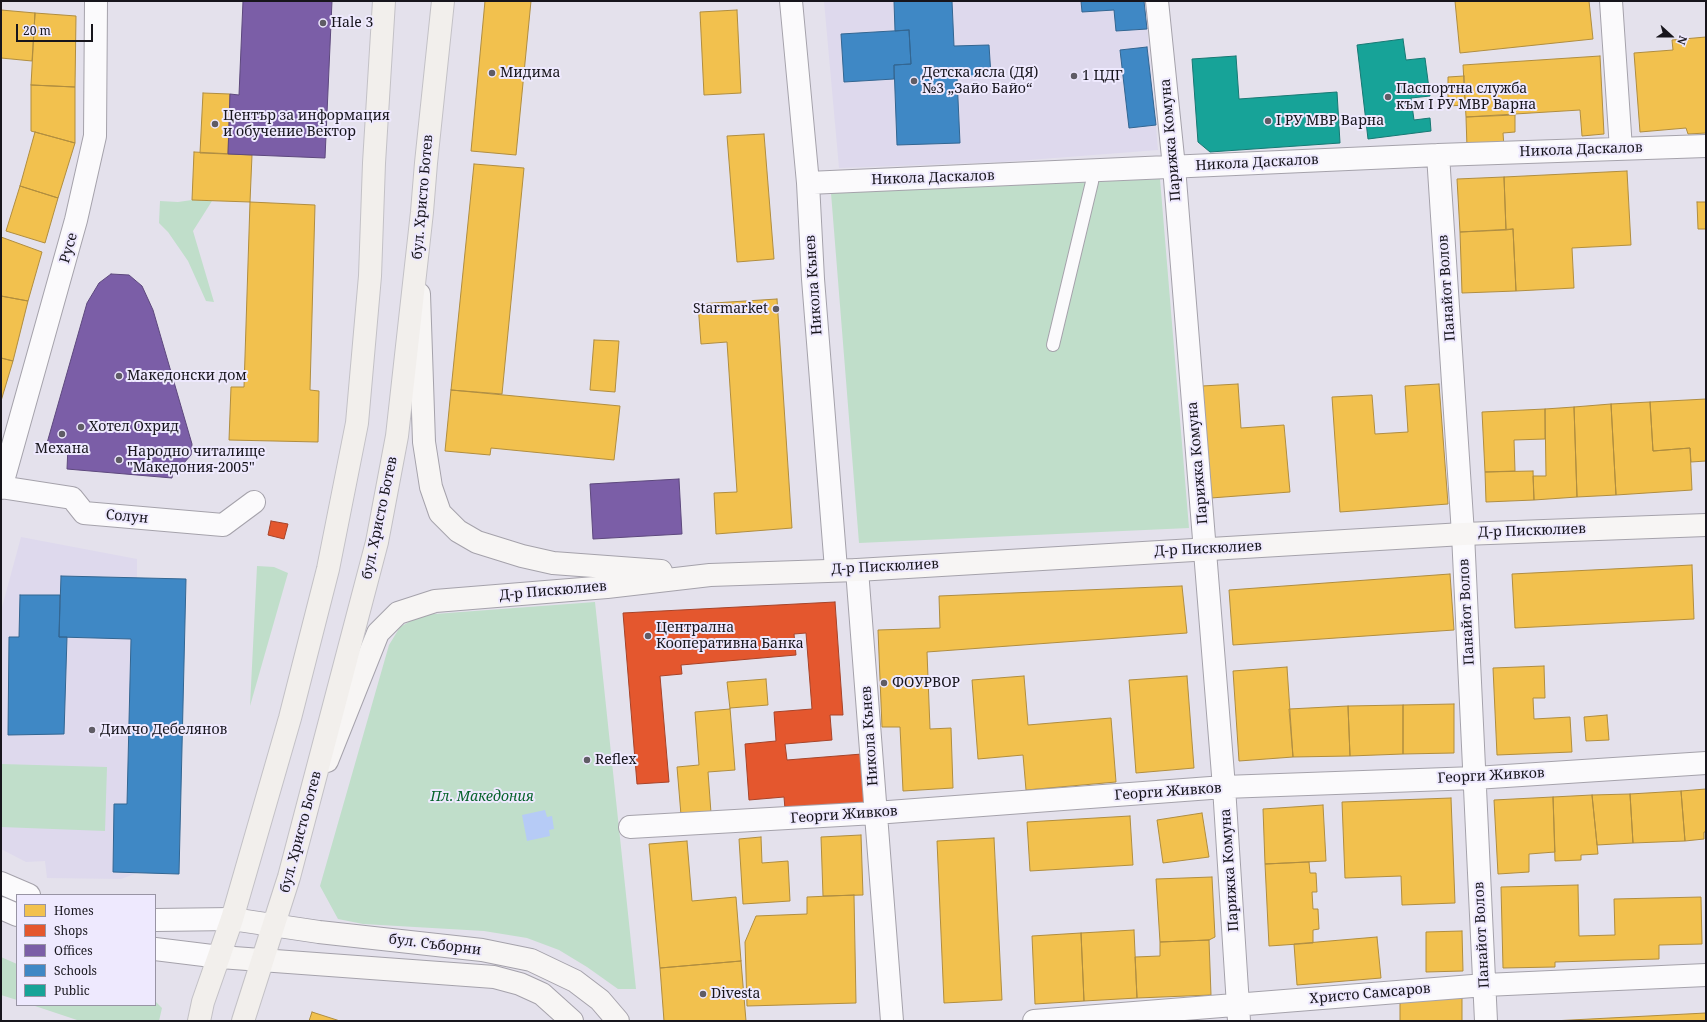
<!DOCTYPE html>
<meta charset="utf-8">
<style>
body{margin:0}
#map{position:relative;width:1707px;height:1022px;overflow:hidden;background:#e4e1ec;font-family:"Noto Serif",serif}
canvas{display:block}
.frame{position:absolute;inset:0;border:2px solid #17151c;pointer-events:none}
.legend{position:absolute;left:16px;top:894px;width:140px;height:112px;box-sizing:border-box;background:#eee9fe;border:1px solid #9894a4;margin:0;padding:5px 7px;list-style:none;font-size:12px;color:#17151c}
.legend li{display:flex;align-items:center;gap:8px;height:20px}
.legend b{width:20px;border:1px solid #9894a4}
.north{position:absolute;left:1651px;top:16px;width:40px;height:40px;-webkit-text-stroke:3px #eee9fe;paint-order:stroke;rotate:111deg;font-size:11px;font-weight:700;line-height:16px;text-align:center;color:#17151c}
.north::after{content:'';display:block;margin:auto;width:14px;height:18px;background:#17151c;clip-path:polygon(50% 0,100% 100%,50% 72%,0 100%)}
.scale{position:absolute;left:16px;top:24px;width:77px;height:18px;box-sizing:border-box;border:2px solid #17151c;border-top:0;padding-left:5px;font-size:12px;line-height:14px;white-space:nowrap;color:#17151c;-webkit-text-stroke:3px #eee9fe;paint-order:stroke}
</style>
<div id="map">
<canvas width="1707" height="1022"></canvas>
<div class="frame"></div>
<ul class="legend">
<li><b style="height:11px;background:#f2c14e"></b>Homes</li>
<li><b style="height:11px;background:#e4572e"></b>Shops</li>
<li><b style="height:11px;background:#7b5ea7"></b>Offices</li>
<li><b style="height:11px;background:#3f88c5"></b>Schools</li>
<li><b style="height:11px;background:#17a398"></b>Public</li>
</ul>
<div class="north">N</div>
<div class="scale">20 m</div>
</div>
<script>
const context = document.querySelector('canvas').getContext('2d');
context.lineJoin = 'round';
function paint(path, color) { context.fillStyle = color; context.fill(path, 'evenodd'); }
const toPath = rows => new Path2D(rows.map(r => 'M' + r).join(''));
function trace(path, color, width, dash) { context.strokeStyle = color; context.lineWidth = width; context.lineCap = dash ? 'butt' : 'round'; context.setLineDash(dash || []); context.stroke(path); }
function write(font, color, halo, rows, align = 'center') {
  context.font = font + ' "Noto Serif",serif'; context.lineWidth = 4; context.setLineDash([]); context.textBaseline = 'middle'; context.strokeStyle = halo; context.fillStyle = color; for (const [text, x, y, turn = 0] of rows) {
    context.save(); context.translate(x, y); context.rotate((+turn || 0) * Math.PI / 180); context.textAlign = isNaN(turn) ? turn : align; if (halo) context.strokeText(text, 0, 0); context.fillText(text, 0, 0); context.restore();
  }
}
paint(toPath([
 [824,1,1145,1,1158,150,1003,162,839,168],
 [21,537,137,559,137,578,186,579,179,874,137,873,121,879,47,878,45,861,26,862,1,849,1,611]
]), '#ded9ed');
paint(toPath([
 [1160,179,1189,528,859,543,831,193],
 [192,200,212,201,193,231,214,302,206,301,188,261,168,232,159,223,160,201,178,202],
 [257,566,274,567,288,573,250,706],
 [595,602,636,989,618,989,587,967,559,950,527,938,484,931,363,924,338,919,320,886,389,645,400,627,421,615],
 [1,764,107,767,105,831,1,827],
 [1,957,17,964,17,1000,1,995],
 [155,1001,162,1008,159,1021,80,1021,32,1005,155,1005]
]), '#c0deca');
paint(toPath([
 [545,810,547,817,552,816,554,829,549,830,550,836,527,841,522,815]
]), '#b6cbf6');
const homes = toPath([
 [485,1,531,1,516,155,471,151,485,1],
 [1455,1,1589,1,1593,39,1460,53,1455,1],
 [1,10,35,13,32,61,1,58,1,10],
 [737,10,741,93,704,95,700,12,737,10],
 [35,13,76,16,75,87,31,85,35,13],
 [1706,37,1706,133,1688,134,1686,128,1640,132,1634,53,1673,50,1672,40,1706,37],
 [1600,56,1604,134,1582,136,1580,110,1466,117,1463,65,1600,56],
 [1464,76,1465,105,1448,106,1448,77,1464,76],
 [31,85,75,87,75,143,31,131,31,85],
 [203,93,230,94,228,154,200,153,203,93],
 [1515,115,1515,132,1503,133,1504,147,1467,148,1466,117,1515,115],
 [35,132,75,143,58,198,20,186,35,132],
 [764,134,774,259,737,262,727,136,764,134],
 [194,152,252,155,250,202,192,200,194,152],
 [474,164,524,168,502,394,451,390,474,164],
 [1627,171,1631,245,1572,248,1574,288,1516,291,1513,229,1506,230,1504,177,1627,171],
 [1504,177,1506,230,1460,232,1457,179,1504,177],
 [20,186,58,198,45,243,6,231,20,186],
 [250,202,315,205,310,390,319,391,318,442,229,440,231,387,244,387,250,202],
 [1697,202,1706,202,1706,229,1698,229,1697,202],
 [1513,229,1516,291,1462,293,1460,232,1513,229],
 [1,237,42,252,28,301,1,296,1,237],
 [1,296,28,301,13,361,1,358,1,296],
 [777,299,792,528,716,534,714,493,737,492,727,342,701,344,698,304,777,299],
 [594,340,619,341,615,392,590,390,594,340],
 [1,358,13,361,1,401,1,358],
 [1238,384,1241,428,1284,425,1290,492,1211,498,1202,386,1238,384],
 [1439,384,1448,504,1340,512,1332,397,1372,395,1375,434,1408,432,1405,386,1439,384],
 [451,390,620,406,614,460,491,448,490,455,445,451,451,390],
 [1706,399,1706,461,1691,462,1690,448,1653,451,1650,402,1706,399],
 [1650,402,1653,451,1690,448,1692,490,1616,495,1611,404,1650,402],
 [1611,404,1616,495,1577,497,1574,407,1611,404],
 [1574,407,1577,497,1534,500,1533,476,1546,476,1545,409,1574,407],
 [1545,409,1545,439,1514,440,1515,471,1485,472,1482,412,1545,409],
 [1533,471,1534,500,1486,502,1485,472,1533,471],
 [1692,565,1694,619,1515,628,1512,574,1692,565],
 [1450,574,1454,630,1233,645,1229,590,1450,574],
 [1182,586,1187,633,927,652,930,729,951,728,953,788,903,791,900,727,882,727,878,630,940,628,939,596,1182,586],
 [1544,666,1545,698,1533,698,1534,719,1570,717,1572,752,1497,755,1493,668,1544,666],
 [1287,667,1293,757,1239,761,1233,671,1287,667],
 [1024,676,1028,725,1111,718,1116,782,1026,790,1023,755,978,759,972,680,1024,676],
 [1187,676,1194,768,1136,773,1129,680,1187,676],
 [766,679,768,705,730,708,735,770,708,772,711,813,681,815,677,767,699,765,695,712,730,709,727,682,766,679],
 [1454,704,1454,753,1403,754,1403,705,1454,704],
 [1403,705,1403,754,1350,756,1348,706,1403,705],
 [1348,706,1350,756,1293,757,1289,709,1348,706],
 [1607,715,1609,740,1586,741,1584,717,1607,715],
 [1706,789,1706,832,1704,832,1704,839,1685,841,1681,791,1706,789],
 [1681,791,1685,841,1633,843,1630,794,1681,791],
 [1630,794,1633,843,1597,845,1592,795,1630,794],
 [1592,795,1598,854,1581,855,1581,860,1555,861,1553,797,1592,795],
 [1553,797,1555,852,1529,854,1529,872,1498,874,1494,800,1553,797],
 [1451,798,1455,903,1402,905,1401,876,1345,878,1342,802,1451,798],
 [1323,805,1326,861,1265,864,1263,809,1323,805],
 [1202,813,1209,857,1163,863,1157,820,1202,813],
 [1130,816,1133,865,1030,871,1027,822,1130,816],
 [861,835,863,895,823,896,821,837,861,835],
 [761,837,762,863,788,861,790,901,743,904,739,839,761,837],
 [994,838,1002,1000,944,1003,937,841,994,838],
 [687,841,692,901,736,897,741,961,660,968,649,844,687,841],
 [1309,862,1310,873,1316,873,1317,892,1312,892,1313,909,1318,909,1319,929,1313,930,1313,943,1269,946,1265,864,1309,862],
 [1212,877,1215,937,1209,940,1160,942,1156,879,1212,877],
 [1578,885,1579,936,1615,935,1614,899,1701,897,1702,944,1659,945,1659,959,1555,962,1555,967,1503,968,1501,887,1578,885],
 [854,895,856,1003,747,1006,745,942,756,916,807,914,807,897,854,895],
 [1134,930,1137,998,1084,1001,1081,933,1134,930],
 [1462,931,1463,971,1426,972,1426,932,1462,931],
 [1081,933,1084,1001,1035,1004,1032,936,1081,933],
 [1377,937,1381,978,1297,985,1294,944,1377,937],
 [1209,940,1211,995,1137,998,1135,957,1160,956,1160,942,1209,940],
 [741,961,746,1021,664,1021,660,968,741,961],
 [1462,996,1462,1021,1400,1021,1400,998,1462,996],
 [312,1012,340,1021,309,1021,312,1012],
 [1706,1013,1706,1021,1552,1021,1706,1013]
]);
paint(homes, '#f2c14e');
trace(homes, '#b08d3f', 1);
const shops = toPath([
 [271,521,288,524,284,539,268,535,271,521],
 [835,602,843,715,830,715,832,740,785,744,787,760,862,754,866,803,785,809,784,797,749,800,745,744,776,741,774,712,812,709,806,633,794,634,796,655,681,665,682,674,660,676,669,782,637,784,623,613,835,602]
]);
paint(shops, '#e4572e');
trace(shops, '#a64329', 1);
const offices = toPath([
 [243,1,332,1,325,158,228,154,230,94,239,95,243,1],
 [111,274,129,275,142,286,153,310,192,444,191,455,183,464,174,463,172,478,67,469,68,447,47,443,87,303,99,283,111,274],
 [679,479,682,534,593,539,590,484,679,479]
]);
paint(offices, '#7b5ea7');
trace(offices, '#5d487d', 1);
const schools = toPath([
 [894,1,952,1,954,46,989,45,991,76,957,77,960,143,897,145,894,65,911,64,909,30,895,31,894,1],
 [1081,1,1144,1,1147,29,1116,31,1114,10,1082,12,1081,1],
 [909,30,911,64,894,65,894,79,844,82,841,34,909,30],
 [1147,47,1156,125,1129,128,1120,50,1147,47],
 [61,576,186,579,179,874,113,872,114,804,127,804,131,639,59,637,61,576],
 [20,595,60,595,59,637,67,637,64,734,8,735,9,637,19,637,20,595]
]);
paint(schools, '#3f88c5');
trace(schools, '#336692', 1);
const public = toPath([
 [1403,39,1406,60,1425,58,1430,96,1411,98,1414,120,1430,118,1431,131,1368,139,1357,45,1403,39],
 [1236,56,1239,99,1337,92,1340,143,1210,152,1198,142,1192,59,1236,56]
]);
paint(public, '#17a398');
trace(public, '#177873', 1);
const lane = toPath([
 [1053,345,1092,182,1093,171]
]);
const street = toPath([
 [791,1,808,183,813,279,836,569],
 [1157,1,1174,167,1224,787,1239,1021],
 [1611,1,1621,149],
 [1438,155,1463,534,1486,1021],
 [808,183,1438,155,1706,146],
 [1,487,72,498,84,513,223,525,254,502],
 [1,488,76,220,95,136,96,1],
 [857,570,892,1021],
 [630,827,875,813,1224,787,1475,778,1706,763],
 [1,883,29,895],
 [1,908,17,915],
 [155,920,232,919],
 [155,949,220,957],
 [1034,1021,1485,985,1706,975]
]);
const secondary = toPath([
 [419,294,424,442,431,487,440,513,458,531,477,542,522,556,553,563,661,571],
 [327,761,378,633,398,613,435,601,607,587,710,575,857,570,1463,534,1706,525],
 [232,919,319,932,482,950,531,960,575,981,600,1000,618,1021],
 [220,957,494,977,520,984,542,994,572,1021]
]);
const primary = toPath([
 [199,1021,203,1002,232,919,290,718,328,569,357,423,370,276,374,163,384,1],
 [243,1021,289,877,377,542,397,436,422,212,426,163,443,1]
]);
trace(lane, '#a5a2ab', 14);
trace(street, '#a5a2ab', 24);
trace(secondary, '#a5a2ab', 24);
trace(primary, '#c3c1c6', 24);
trace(lane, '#fbfafc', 12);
trace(street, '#fbfafc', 22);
trace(secondary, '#f7f5f4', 22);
trace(primary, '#f2efec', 22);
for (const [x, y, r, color] of [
 [323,23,4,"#5f5c65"],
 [492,73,4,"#5f5c65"],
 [1074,76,4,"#5f5c65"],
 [914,81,4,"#5f5c65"],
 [1388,97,4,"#5f5c65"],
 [1268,121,4,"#5f5c65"],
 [215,124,4,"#5f5c65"],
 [776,309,4,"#5f5c65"],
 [119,376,4,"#5f5c65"],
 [81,427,4,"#5f5c65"],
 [62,434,4,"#5f5c65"],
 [119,460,4,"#5f5c65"],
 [648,636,4,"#5f5c65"],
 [884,683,4,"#5f5c65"],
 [92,730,4,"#5f5c65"],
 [587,760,4,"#5f5c65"],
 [703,994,4,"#5f5c65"]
]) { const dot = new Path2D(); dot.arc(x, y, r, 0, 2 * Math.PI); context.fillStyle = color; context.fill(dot); trace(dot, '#eee9fe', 1.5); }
write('14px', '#17151c', '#eee9fe', [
 ["Hale 3",331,23],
 ["Мидима",500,73],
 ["Детска ясла (ДЯ)",922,73],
 ["№3 „Зайо Байо“",922,89],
 ["1 ЦДГ",1082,76],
 ["Паспортна служба",1396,89],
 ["към I РУ МВР Варна",1396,105],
 ["Център за информация",223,116],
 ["и обучение Вектор",223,132],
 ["I РУ МВР Варна",1276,121],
 ["Starmarket",768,309,"right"],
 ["Македонски дом",127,376],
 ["Хотел Охрид",89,427],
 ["Механа",62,449,"center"],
 ["Народно читалище",127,452],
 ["\"Македония-2005\"",127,468],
 ["Централна",656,628],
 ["Кооперативна Банка",656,644],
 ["ФОУРВОР",892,683],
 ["Димчо Дебелянов",100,730],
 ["Reflex",595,760],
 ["Divesta",711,994]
], 'left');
write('14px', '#17151c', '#eee9fe', [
 ["Парижка Комуна",1171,140,-95],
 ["Никола Даскалов",1581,150,-2],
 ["Никола Даскалов",1257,163,-3],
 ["Никола Даскалов",933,178,-2],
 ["бул. Христо Ботев",423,197,-85],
 ["Русе",69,248,-74],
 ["Никола Кънев",814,285,-94],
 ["Панайот Волов",1447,288,-94],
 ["Парижка Комуна",1198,463,-95],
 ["Солун",127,517,5],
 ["бул. Христо Ботев",380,518,-78],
 ["Д-р Пискюлиев",1532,531,-2],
 ["Д-р Пискюлиев",1208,549,-3],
 ["Д-р Пискюлиев",885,567,-3],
 ["Д-р Пискюлиев",553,591,-5],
 ["Панайот Волов",1467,612,-93],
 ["Никола Кънев",870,736,-94],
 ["Георги Живков",1491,776,-3],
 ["Георги Живков",1168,792,-4],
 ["Георги Живков",844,815,-4],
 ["бул. Христо Ботев",301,832,-75],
 ["Парижка Комуна",1230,870,-94],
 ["Панайот Волов",1482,935,-93],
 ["бул. Съборни",435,945,7],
 ["Христо Самсаров",1370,994,-5]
]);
write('italic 14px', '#07632c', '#eee9fe', [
 ["Пл. Македония",482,797]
]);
</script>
